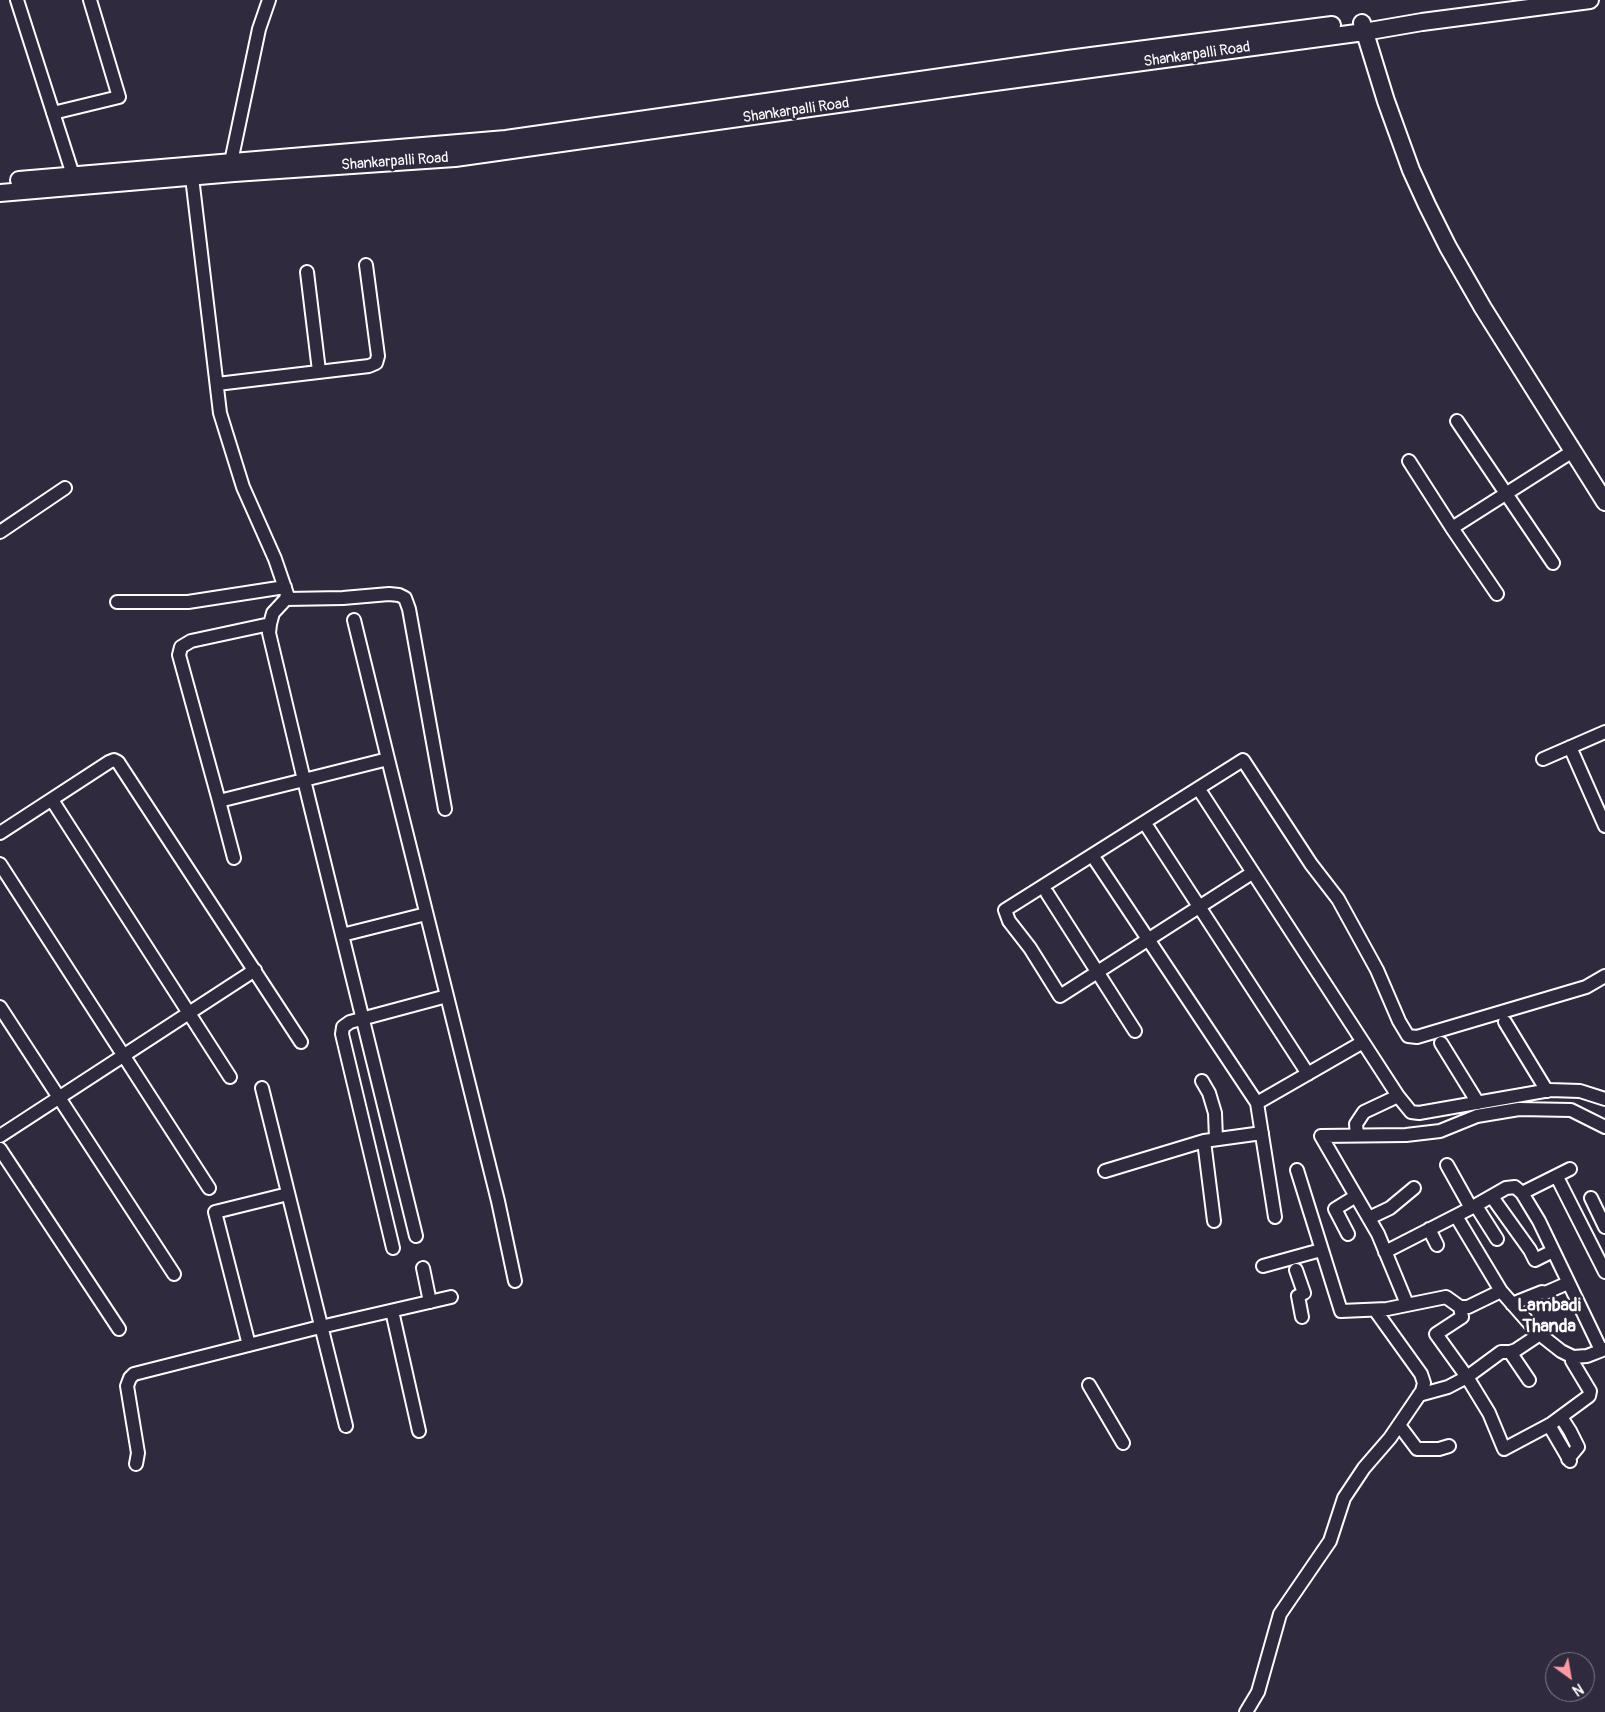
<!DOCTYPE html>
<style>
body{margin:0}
#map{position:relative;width:1605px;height:1712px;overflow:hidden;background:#2f2a3d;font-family:Pangolin,sans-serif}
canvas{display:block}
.north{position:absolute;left:1545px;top:1652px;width:50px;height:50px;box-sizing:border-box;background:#2f2a3d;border:1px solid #827f8b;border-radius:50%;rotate:148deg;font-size:14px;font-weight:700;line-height:20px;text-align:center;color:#fff}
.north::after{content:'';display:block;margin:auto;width:18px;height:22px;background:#ff9aa2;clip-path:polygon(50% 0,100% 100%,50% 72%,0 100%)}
</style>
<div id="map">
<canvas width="1605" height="1712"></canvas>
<div class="north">N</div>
</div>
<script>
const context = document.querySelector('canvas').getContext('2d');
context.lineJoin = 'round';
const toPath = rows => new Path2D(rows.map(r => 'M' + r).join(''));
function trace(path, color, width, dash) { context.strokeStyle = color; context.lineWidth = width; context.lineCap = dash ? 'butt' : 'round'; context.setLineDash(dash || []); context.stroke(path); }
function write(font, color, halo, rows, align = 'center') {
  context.font = font + ' Pangolin,sans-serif'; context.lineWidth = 5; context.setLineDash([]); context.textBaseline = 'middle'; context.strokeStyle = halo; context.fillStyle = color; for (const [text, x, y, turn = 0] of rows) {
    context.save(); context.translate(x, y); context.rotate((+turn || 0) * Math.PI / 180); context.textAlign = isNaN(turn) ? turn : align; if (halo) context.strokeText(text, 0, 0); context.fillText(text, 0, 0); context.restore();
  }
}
const minor = toPath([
 [17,0,73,175],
 [53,113,119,97,90,0],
 [231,162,259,29,269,0],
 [192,177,220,413,243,487,275,559,287,594,286,599,273,613,270,624,269,633,304,780,388,759,498,1201,515,1281],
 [307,272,319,371],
 [217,384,369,366,376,363,378,356,366,265],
 [1457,421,1553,563],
 [1409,461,1452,528],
 [0,532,65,488],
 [1497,594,1452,528,1573,451],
 [286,599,343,598,389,594,399,595,405,598,409,609,445,809],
 [117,602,188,602,285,587],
 [354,620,388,759],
 [270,624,191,641,181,647,179,655,219,801,304,780,416,1236],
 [1570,747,1605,826],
 [1543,759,1605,732],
 [1202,794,1398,1096,1411,1112,1419,1113,1550,1090,1580,1091,1605,1099],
 [52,800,230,1077],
 [219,801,234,858],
 [1148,828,1308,1074],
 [0,833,109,762,114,760,118,762,301,1042],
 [1096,861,1257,1103,1363,1042],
 [0,864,209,1188],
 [1252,873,1060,996,1030,948,1009,921,1005,910,1243,760,1311,864,1338,899,1377,970,1399,1021,1408,1036,1417,1037,1586,987,1605,976],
 [1047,893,1135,1031],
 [342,935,426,914],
 [0,1007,174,1274],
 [1505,1022,1547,1091],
 [1441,1043,1478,1103],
 [1202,1081,1209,1093,1215,1113,1216,1139],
 [262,1088,346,1426],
 [1257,1103,1275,1217],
 [1357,1135,1356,1124,1364,1112,1398,1096],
 [0,1136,255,970],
 [1204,1141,1214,1221],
 [0,1149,119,1329],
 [1447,1165,1471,1208],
 [1297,1170,1341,1311,1387,1309,1446,1297,1460,1307,1468,1307,1501,1291],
 [1105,1171,1204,1141,1262,1133],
 [1557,1177,1605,1272],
 [1522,1193,1570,1169],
 [1492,1197,1530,1250,1535,1260,1553,1251],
 [1591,1198,1605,1227],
 [1476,1206,1497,1239],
 [1456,1216,1501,1291,1537,1332,1561,1351,1573,1357,1587,1356,1605,1349],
 [1369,1218,1390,1208,1414,1188],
 [1429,1229,1437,1245],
 [1348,1234,1335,1209,1356,1196],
 [393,1248,342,1034,343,1027,350,1022,447,996],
 [1385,1252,1471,1208,1506,1188,1515,1187,1522,1193,1539,1221,1601,1350],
 [1263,1266,1321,1250],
 [423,1268,430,1302],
 [1296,1270,1304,1293,1298,1296,1302,1317],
 [1407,1304,1378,1234,1321,1136,1406,1135,1440,1131,1477,1116,1519,1109,1571,1110,1605,1127],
 [1512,1304,1542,1292,1545,1293,1568,1283],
 [1460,1307,1462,1317,1436,1334,1467,1377,1501,1352,1510,1352,1529,1380],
 [392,1311,419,1431],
 [249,1345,215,1212,288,1194],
 [1510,1352,1516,1350,1540,1334],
 [1089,1385,1123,1443],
 [1419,1395,1448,1387,1467,1377,1489,1413,1504,1449,1551,1424,1589,1396,1590,1391,1572,1361,1573,1357],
 [1561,1417,1570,1431,1578,1447,1568,1459],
 [1399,1425,1417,1449,1439,1449,1449,1446],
 [1549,1425,1570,1461],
 [136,1464,138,1453,127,1386,130,1378,134,1374,312,1329,451,1297],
 [1246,1712,1258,1692,1280,1614,1330,1541,1344,1498,1364,1468,1390,1438,1422,1391,1424,1383,1421,1374,1375,1310]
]);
const major = toPath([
 [1362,23,1386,101,1411,170,1427,205,1448,247,1483,308,1605,502],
 [19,180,506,139,1068,59,1332,25],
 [0,193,234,173,455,158,980,84,1364,32,1422,22,1590,0]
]);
trace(minor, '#fff', 16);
trace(major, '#fff', 20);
trace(minor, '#2f2a3d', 12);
trace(major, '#2f2a3d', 16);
write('15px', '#fff', '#2f2a3d', [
 ["Shankarpalli Road",1197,55,-8],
 ["Shankarpalli Road",796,111,-8],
 ["Shankarpalli Road",395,162,-4]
]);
write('bold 18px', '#fff', '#2f2a3d', [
 ["Lambadi",1549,1306],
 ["Thanda",1549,1327]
]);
</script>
